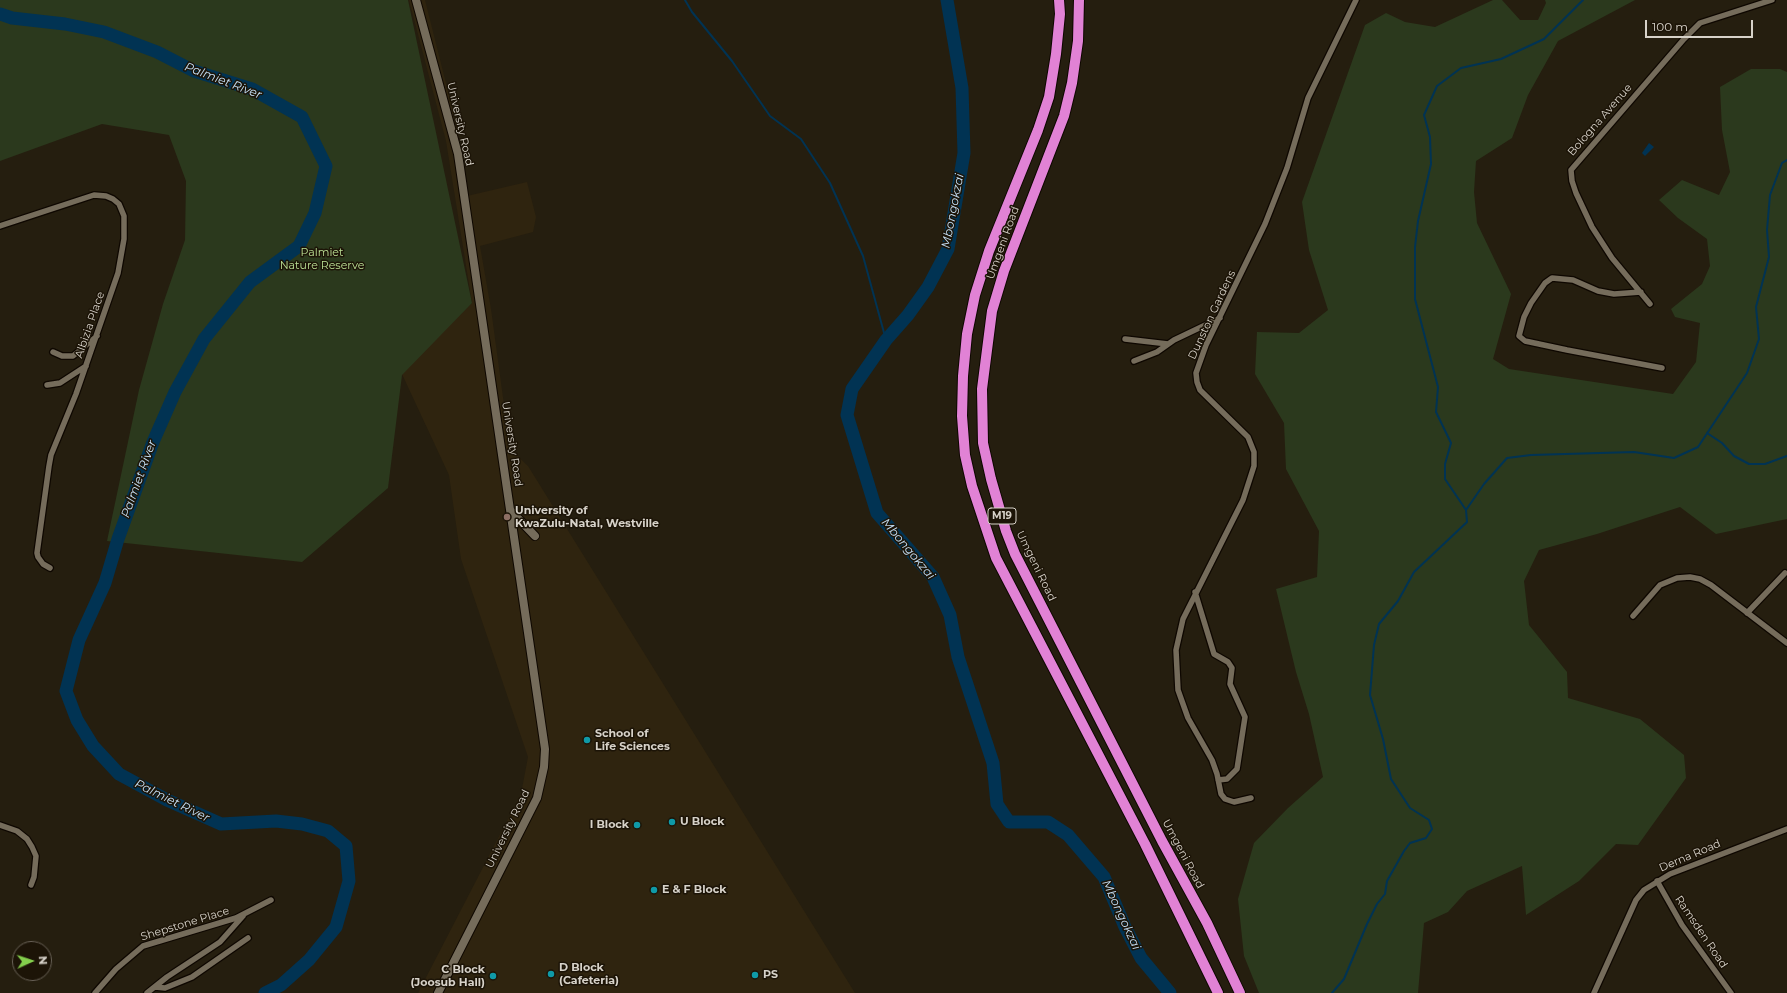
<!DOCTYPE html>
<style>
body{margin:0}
#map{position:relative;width:1787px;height:993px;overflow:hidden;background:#251e0f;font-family:Montserrat,sans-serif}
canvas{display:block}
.north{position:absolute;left:12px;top:941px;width:40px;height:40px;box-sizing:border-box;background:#1c1407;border:1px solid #676055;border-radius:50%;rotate:87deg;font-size:11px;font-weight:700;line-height:16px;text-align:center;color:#d7d2c9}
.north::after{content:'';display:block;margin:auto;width:14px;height:18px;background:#84cf4d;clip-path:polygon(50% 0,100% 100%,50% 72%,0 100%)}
.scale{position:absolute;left:1645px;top:20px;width:108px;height:18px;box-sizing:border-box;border:2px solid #d7d2c9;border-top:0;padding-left:5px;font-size:12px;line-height:14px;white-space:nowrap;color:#d7d2c9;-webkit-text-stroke:3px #1c1407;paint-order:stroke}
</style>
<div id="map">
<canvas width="1787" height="993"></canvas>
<div class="north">N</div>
<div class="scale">100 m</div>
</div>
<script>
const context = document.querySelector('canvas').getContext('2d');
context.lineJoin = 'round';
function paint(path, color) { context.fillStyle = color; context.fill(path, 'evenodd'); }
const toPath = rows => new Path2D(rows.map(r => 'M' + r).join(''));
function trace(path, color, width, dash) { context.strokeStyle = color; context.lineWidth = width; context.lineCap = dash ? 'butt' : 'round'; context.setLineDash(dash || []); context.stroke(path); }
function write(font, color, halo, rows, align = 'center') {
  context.font = font + ' Montserrat,sans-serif'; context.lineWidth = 3; context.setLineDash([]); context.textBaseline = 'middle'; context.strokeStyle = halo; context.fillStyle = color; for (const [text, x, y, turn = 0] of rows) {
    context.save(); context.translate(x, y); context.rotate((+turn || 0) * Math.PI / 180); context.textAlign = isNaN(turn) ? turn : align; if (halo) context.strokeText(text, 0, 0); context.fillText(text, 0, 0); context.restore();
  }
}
paint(toPath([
 [409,0,425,0,457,127,467,196,527,182,536,217,533,232,480,246,491,309,510,449,528,466,855,993,418,993,521,794,528,757,461,559,449,475,401,372,472,303,446,141]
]), '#2f240f');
paint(toPath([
 [0,0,408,0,472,303,402,375,388,488,302,562,107,541,139,390,163,304,185,240,186,181,169,135,102,124,0,161],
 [1493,0,1502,0,1520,20,1538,20,1546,3,1545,0,1635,0,1558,41,1528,95,1512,138,1476,161,1474,192,1477,223,1511,294,1493,359,1509,369,1673,394,1696,362,1700,323,1675,317,1671,309,1702,284,1710,266,1707,239,1678,218,1659,200,1682,180,1719,195,1730,172,1722,130,1720,87,1751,69,1780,69,1787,72,1787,519,1716,534,1680,507,1597,534,1539,550,1524,581,1529,625,1567,672,1568,698,1640,719,1684,755,1686,778,1638,845,1616,844,1579,881,1526,915,1522,866,1467,891,1448,912,1424,923,1418,993,1259,993,1244,956,1238,899,1254,843,1288,808,1323,777,1309,714,1296,672,1276,589,1317,577,1319,531,1286,469,1284,423,1255,374,1257,332,1299,333,1328,310,1309,250,1302,202,1365,25,1386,13,1405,22,1435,27]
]), '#2b391d');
paint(toPath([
 [1649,143,1654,147,1645,156,1642,153]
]), '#013353');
trace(toPath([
 [685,0,692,12,732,61,770,116,801,139,830,183,863,256,886,340],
 [1707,433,1722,443,1734,456,1749,464,1765,464,1787,456],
 [1466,510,1484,484,1507,458,1531,455,1634,452,1674,458,1698,447,1747,373,1759,339,1756,307,1769,257,1767,230,1770,195,1782,163,1787,160],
 [1332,993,1344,979,1367,924,1377,904,1385,894,1387,881,1404,851,1410,843,1426,838,1432,829,1429,820,1410,808,1391,779,1383,739,1370,695,1374,645,1379,624,1398,601,1414,572,1467,522,1466,510,1445,479,1445,464,1451,443,1436,412,1438,387,1415,299,1415,247,1418,221,1431,164,1430,137,1424,115,1437,86,1461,68,1501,59,1544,39,1583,0]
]), '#013353', 2);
trace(toPath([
 [947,0,962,88,964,153,948,249,928,287,908,315,886,340,852,389,847,415,877,513,933,577,950,615,958,657,993,763,997,804,1009,822,1048,822,1068,835,1104,877,1125,927,1141,958,1170,993],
 [0,14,12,18,65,24,104,32,157,52,194,71,252,89,302,117,326,166,315,213,299,246,250,282,204,339,175,392,153,442,118,539,105,583,79,640,66,691,77,720,93,746,119,774,167,800,221,824,276,821,302,824,328,831,346,846,349,881,336,927,309,960,281,985,265,993]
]), '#013353', 13);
const street = toPath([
 [0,226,94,195,106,196,113,199,119,204,124,216,124,239,118,273,76,394,51,455,49,466,37,553,38,557,43,564,50,568],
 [1641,292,1614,294,1598,291,1573,280,1552,278,1545,283,1531,303,1524,317,1519,336,1525,341,1567,350,1662,368],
 [1650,304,1612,258,1592,227,1576,193,1572,181,1571,170,1684,39,1700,23,1772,0],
 [1125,339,1168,344],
 [53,352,62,356,73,356,97,336],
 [1134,361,1157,352,1174,340,1220,318],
 [47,385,60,383,86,366],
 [1195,592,1214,654,1228,662,1232,668,1230,684,1245,717,1237,769,1227,779,1218,780],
 [1747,613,1785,573],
 [1633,616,1660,585,1677,578,1690,577,1700,579,1711,585,1787,643],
 [1251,798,1234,802,1225,799,1221,794,1217,774,1212,760,1188,718,1178,690,1176,650,1183,619,1243,500,1254,466,1254,452,1248,437,1200,390,1197,382,1196,373,1206,345,1265,224,1287,168,1308,98,1356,0],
 [0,825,17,831,27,839,32,847,36,856,34,877,31,885],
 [1657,881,1682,925,1731,993],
 [155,987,165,988,192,977,248,938],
 [95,993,116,969,143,946,236,918,271,900],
 [147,993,167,977,220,942,243,916],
 [1594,993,1636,900,1644,890,1670,874,1787,829]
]);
const secondary = toPath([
 [416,0,458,154,545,749,544,767,537,798,438,993],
 [511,511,535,536]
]);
const highway = toPath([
 [1059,0,1060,14,1056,54,1049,97,1038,130,989,251,975,295,967,334,963,376,962,416,965,455,972,486,996,558,1145,844,1218,993],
 [1079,0,1078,41,1072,83,1064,116,1004,271,992,311,982,389,983,443,991,479,1006,531,1015,554,1162,841,1207,923,1240,993]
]);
trace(street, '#0e0700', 8);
trace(secondary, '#0e0700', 10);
trace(highway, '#0e0700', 12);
trace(street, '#756c5b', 5.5);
trace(secondary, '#756c5b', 8);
trace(highway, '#e182d5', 10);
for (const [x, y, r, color] of [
 [507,517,4,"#8d6e63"],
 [587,740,4,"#0f9aa8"],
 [672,822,4,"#0f9aa8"],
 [637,825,4,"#0f9aa8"],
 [654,890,4,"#0f9aa8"],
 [551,974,4,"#0f9aa8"],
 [755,975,4,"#0f9aa8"],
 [493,976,4,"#0f9aa8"]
]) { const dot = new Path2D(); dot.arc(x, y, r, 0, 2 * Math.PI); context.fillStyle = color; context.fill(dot); trace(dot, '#1c1407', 1.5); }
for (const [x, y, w] of [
 [1002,516,28]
]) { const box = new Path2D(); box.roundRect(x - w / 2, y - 8, w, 16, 3); context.fillStyle = '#1c1407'; context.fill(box); trace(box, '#d7d2c9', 1); }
write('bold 10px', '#d7d2c9', null, [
 ["M19",1002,516]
]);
write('11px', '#d7d2c9', '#1c1407', [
 ["Bologna Avenue",1600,120,-49],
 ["University Road",460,124,77],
 ["Umgeni Road",1003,243,-70],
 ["Dunston Gardens",1212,315,-65],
 ["Albizia Place",90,325,-71],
 ["University Road",512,444,81],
 ["Umgeni Road",1036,566,64],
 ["University Road",508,829,-64],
 ["Umgeni Road",1183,854,62],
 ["Derna Road",1690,856,-23],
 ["Shepstone Place",185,924,-17],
 ["Ramsden Road",1701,932,56]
]);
write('11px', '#bbe095', '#1c1407', [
 ["Palmiet",322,253],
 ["Nature Reserve",322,266]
]);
write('bold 11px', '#d7d2c9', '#1c1407', [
 ["University of",515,511],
 ["KwaZulu-Natal, Westville",515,524],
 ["School of",595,734],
 ["Life Sciences",595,747],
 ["U Block",680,822],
 ["I Block",629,825,"right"],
 ["E & F Block",662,890],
 ["D Block",559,968],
 ["(Cafeteria)",559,981],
 ["C Block",485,970,"right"],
 ["(Joosub Hall)",485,983,"right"],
 ["PS",763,975]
], 'left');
write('italic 12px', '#c5e0f7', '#1c1407', [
 ["Palmiet River",223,81,21],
 ["Mbongokzai",953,211,-79],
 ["Palmiet River",139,479,-70],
 ["Mbongokzai",908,549,50],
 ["Palmiet River",172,801,26],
 ["Mbongokzai",1121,915,65]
]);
</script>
